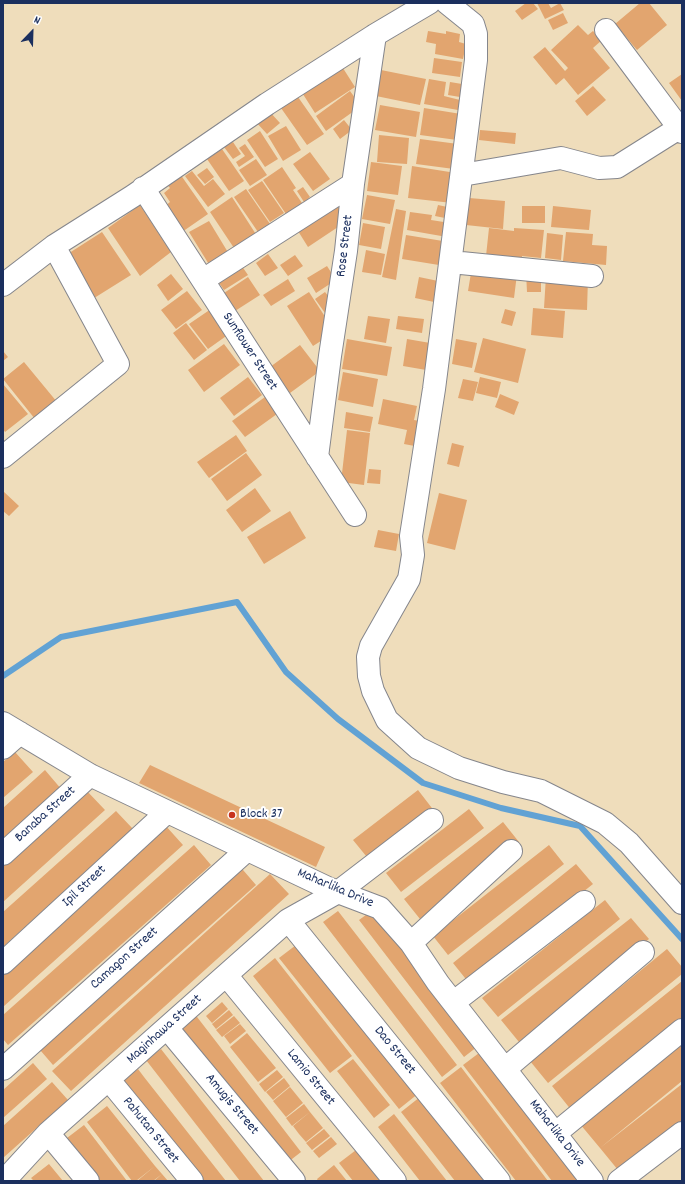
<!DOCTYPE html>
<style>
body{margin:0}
#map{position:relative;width:685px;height:1184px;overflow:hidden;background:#efddbb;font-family:Dekko,sans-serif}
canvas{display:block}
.frame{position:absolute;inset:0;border:4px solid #1b2f5e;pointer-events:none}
.north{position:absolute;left:12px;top:12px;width:40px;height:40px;-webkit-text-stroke:3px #fff;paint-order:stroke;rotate:23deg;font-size:11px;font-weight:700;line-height:16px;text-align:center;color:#1b2f5e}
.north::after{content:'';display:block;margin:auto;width:14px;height:18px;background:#1b2f5e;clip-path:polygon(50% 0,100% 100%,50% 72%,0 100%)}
</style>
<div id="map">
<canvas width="685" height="1184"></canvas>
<div class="frame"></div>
<div class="north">N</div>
</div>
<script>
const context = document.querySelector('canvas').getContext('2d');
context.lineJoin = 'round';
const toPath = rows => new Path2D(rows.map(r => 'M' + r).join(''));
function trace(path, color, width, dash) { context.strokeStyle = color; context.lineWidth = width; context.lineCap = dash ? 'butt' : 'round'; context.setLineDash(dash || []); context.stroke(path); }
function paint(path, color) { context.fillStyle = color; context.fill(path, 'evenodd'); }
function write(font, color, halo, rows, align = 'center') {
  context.font = font + ' Dekko,sans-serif'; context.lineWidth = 4; context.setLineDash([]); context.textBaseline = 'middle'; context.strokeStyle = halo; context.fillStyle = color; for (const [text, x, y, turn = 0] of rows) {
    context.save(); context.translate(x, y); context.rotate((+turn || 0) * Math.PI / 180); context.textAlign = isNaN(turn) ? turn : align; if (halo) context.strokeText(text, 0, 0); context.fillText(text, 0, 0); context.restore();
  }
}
trace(toPath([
 [3,676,61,637,237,602,286,672,338,719,423,783,501,808,580,826,682,939]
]), '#61a2d4', 6);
paint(toPath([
 [526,3,533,3,538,9,522,20,515,11],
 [537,3,548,3,551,8,560,3,564,10,545,19],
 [640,3,649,3,667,25,637,50,615,24],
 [563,13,568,23,553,30,548,20],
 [578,25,588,35,593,31,602,40,593,48,610,68,578,95,564,78,556,85,533,57,545,47,565,71,568,68,551,50],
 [428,31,446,34,446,31,460,34,459,42,466,44,463,59,435,54,436,44,426,42],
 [434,58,462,62,460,77,432,73],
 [341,65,355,87,315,113,301,91],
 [381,70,426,79,420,105,376,96],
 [682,74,682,101,669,83],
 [429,79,446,82,444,96,460,100,458,110,424,104],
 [450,82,462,84,460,97,448,95],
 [593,86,606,100,587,116,575,101],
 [350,91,361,106,326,131,316,116],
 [298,97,324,134,307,145,281,108],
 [380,105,420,112,416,137,375,130],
 [424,108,461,114,457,140,420,135],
 [268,110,280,123,267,134,255,121],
 [344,120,352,130,340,139,333,129],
 [286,126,301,150,283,161,268,136],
 [480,130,516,133,515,144,479,140],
 [260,131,278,159,265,167,247,140],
 [379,135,409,138,407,164,377,162],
 [420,139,458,144,454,169,416,164],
 [233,142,241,154,233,159,224,147],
 [245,144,254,157,239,167,236,162,245,156,239,148],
 [222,149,244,181,229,191,207,159],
 [310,152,330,179,313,191,293,164],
 [256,159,267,175,250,186,239,170],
 [371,162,402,166,398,195,367,191],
 [412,166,456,173,452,203,408,198],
 [282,167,296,188,293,190,302,203,286,214,263,180],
 [207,168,214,177,205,184,197,175],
 [178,171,208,214,182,232,164,207,170,202,164,193,170,188,164,181],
 [192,171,204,186,213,179,225,194,208,207,185,176],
 [262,181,284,213,270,222,248,190],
 [303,187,310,197,304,202,297,191],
 [246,189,270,224,258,232,234,197],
 [367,195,395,200,390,224,362,219],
 [232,197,259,239,238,254,210,212],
 [469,198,505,201,503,229,466,225],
 [140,205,171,252,140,276,108,228],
 [337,205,347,221,308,247,298,231],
 [438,205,452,208,450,219,435,216],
 [522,206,545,206,545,223,522,223],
 [553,206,591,210,589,230,551,227],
 [396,209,406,211,396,280,382,277],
 [410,212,432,215,431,220,450,223,447,237,407,230],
 [209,221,229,254,210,266,189,232],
 [363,223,385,227,381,249,359,245],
 [489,228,514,231,514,228,544,230,541,258,522,256,522,259,486,256],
 [102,232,131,275,91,300,63,257],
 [566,232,593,234,592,245,607,246,606,265,563,261],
 [547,233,563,235,561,260,545,258],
 [406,235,449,242,445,266,402,259],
 [366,250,385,254,381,275,362,272],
 [268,254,278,268,265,276,256,263],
 [295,255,303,266,288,276,280,265],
 [239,262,248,275,224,290,215,277],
 [327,266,336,280,316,293,307,278],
 [472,267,517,274,514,298,468,291],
 [526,272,541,272,541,292,527,292],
 [171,274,183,289,168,301,157,285],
 [546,276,588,278,587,310,544,308],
 [248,277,260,295,235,311,224,293],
 [419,277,443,282,439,303,415,298],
 [288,279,295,291,271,306,263,295],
 [187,291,202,310,176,329,161,310],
 [309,292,335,332,313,346,287,306],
 [325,292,335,305,325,313,315,299],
 [533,308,565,311,563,338,531,335],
 [211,309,229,334,208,349,189,324],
 [505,309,516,312,512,326,501,323],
 [368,316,390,319,386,343,364,339],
 [398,316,424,319,422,333,396,329],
 [186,323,207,350,194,360,173,333],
 [483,338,526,349,518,383,474,372],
 [347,339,392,347,387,376,342,369],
 [407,339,436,344,432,371,403,366],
 [456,339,477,343,472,368,452,364],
 [224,344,240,365,204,392,188,370],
 [300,345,320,371,290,393,270,367],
 [3,351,8,357,3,361],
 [24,362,57,402,35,419,3,379],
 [343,372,378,379,373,407,338,400],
 [248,377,262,395,234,416,220,398],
 [480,377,501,382,497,398,476,393],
 [463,379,478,382,473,401,458,398],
 [3,384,28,414,5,432,3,429],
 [500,394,519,402,514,415,495,407],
 [265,397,277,414,245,437,232,421],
 [383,399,417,406,414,420,425,422,420,447,404,444,407,430,378,424],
 [346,412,373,417,370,432,344,428],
 [347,430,370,433,364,485,341,482],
 [236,435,247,451,209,478,197,462],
 [452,443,464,446,459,467,447,464],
 [246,453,262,475,227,501,211,479],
 [369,469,381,470,380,484,367,483],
 [255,488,271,511,242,532,226,510],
 [3,491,19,506,9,516,3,511],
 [439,493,467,500,455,550,427,543],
 [290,511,306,538,264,564,247,537],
 [378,530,399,534,396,551,374,547],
 [15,752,33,772,3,798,3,762],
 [150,765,325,847,316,867,139,783],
 [45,770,62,790,3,842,3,808],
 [86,790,105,810,3,902,3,865],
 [418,790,435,812,371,862,353,840],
 [469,809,484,828,401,892,386,873],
 [116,811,133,829,3,947,3,912],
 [503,822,519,842,420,919,404,899],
 [165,825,183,845,3,1007,3,970],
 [194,845,211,865,8,1045,3,1039,3,1015],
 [549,845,564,864,448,955,433,936],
 [237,863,256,885,53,1065,34,1043],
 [576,864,593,884,469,983,453,963],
 [270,874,289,894,71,1091,52,1071],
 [605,900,620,919,498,1017,482,998],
 [377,907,482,1043,464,1057,359,920],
 [338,911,457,1065,442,1077,323,922],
 [631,918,649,939,519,1042,501,1020],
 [300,942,419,1093,399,1109,279,958],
 [667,949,682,967,682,974,548,1083,530,1061],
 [275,958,352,1056,330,1073,253,976],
 [682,981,682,1023,572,1111,552,1086],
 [222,1002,228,1009,212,1023,206,1016],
 [229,1010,233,1015,216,1029,212,1024],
 [194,1013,301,1152,283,1166,176,1027],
 [234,1016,240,1023,222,1037,216,1030],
 [240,1024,246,1031,230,1044,224,1036],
 [247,1033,276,1068,258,1082,230,1047],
 [682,1041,682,1081,600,1148,580,1124],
 [161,1049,264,1181,240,1181,146,1060],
 [483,1050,584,1181,552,1181,463,1065],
 [353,1059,390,1105,374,1118,337,1071],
 [33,1063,47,1079,3,1118,3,1090],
 [461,1067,548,1181,516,1181,440,1083],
 [138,1069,144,1077,226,1181,199,1181,121,1082],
 [277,1070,283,1077,265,1092,259,1084],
 [284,1078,290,1086,273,1100,266,1092],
 [52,1082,68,1100,3,1158,3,1126],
 [682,1084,682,1120,618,1170,600,1148],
 [290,1087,303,1103,286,1117,273,1101],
 [420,1097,487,1181,455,1181,401,1112],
 [304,1104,310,1112,292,1126,286,1118],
 [107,1106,155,1166,136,1181,132,1181,87,1122],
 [310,1112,323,1128,306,1142,299,1134,308,1128,299,1134,293,1126],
 [394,1114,447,1181,420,1181,378,1127],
 [84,1125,127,1181,100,1181,67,1138],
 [324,1129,330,1136,312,1150,306,1143],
 [331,1137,337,1144,319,1158,313,1151],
 [360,1147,386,1181,353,1181,339,1163],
 [49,1164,63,1181,34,1181,31,1178],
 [334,1165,347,1181,318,1181,317,1179],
 [155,1166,162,1174,153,1181,137,1181],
 [162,1174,168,1181,154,1181]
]), '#e2a56f');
const minor = toPath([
 [447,3,473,24,476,34,476,60,434,389,411,536,413,555,409,579,371,646,368,657,369,676,373,691,387,720,418,748,459,768,503,782,541,791,605,823,629,843,682,903],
 [606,30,682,132],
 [462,175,561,158,599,168,617,167,679,128],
 [143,188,355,515],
 [451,262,592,276],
 [203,280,353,184],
 [3,285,54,246,133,196,267,104,375,35,429,3],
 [3,457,118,364,54,246],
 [317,457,330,356,346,251,353,184,375,35],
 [3,723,90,775,330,889,380,908,411,943,438,983,592,1181],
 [3,748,20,733],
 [3,854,90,775],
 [288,920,499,1181],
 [411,943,511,851],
 [3,963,167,812],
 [226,975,395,1181],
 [454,1002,584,902],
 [167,1028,294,1181],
 [3,1069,247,850],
 [505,1069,643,952],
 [109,1080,192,1181],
 [48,1133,88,1181],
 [556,1133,682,1030],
 [4,1181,48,1133,288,920,338,892,432,820],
 [619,1181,682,1133]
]);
trace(minor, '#85868c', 24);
trace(minor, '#fff', 22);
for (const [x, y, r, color] of [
 [232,815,4,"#c8321e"]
]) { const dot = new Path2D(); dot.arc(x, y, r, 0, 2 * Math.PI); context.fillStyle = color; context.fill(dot); trace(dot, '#fff', 1.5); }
write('14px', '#1b2f5e', '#fff', [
 ["Rose Street",346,246,-83],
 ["Sunflower Street",249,352,57],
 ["Banaba Street",46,815,-42],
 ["Ipil Street",85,887,-43],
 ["Maharlika Drive",335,889,23],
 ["Camagon Street",125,959,-42],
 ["Maginhawa Street",165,1030,-42],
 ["Dao Street",394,1051,51],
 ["Lamio Street",310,1078,51],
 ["Amugis Street",231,1105,50],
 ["Pahutan Street",150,1131,51],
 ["Maharlika Drive",556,1134,52]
]);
write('14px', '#1b2f5e', '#fff', [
 ["Block 37",240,815]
], 'left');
</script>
